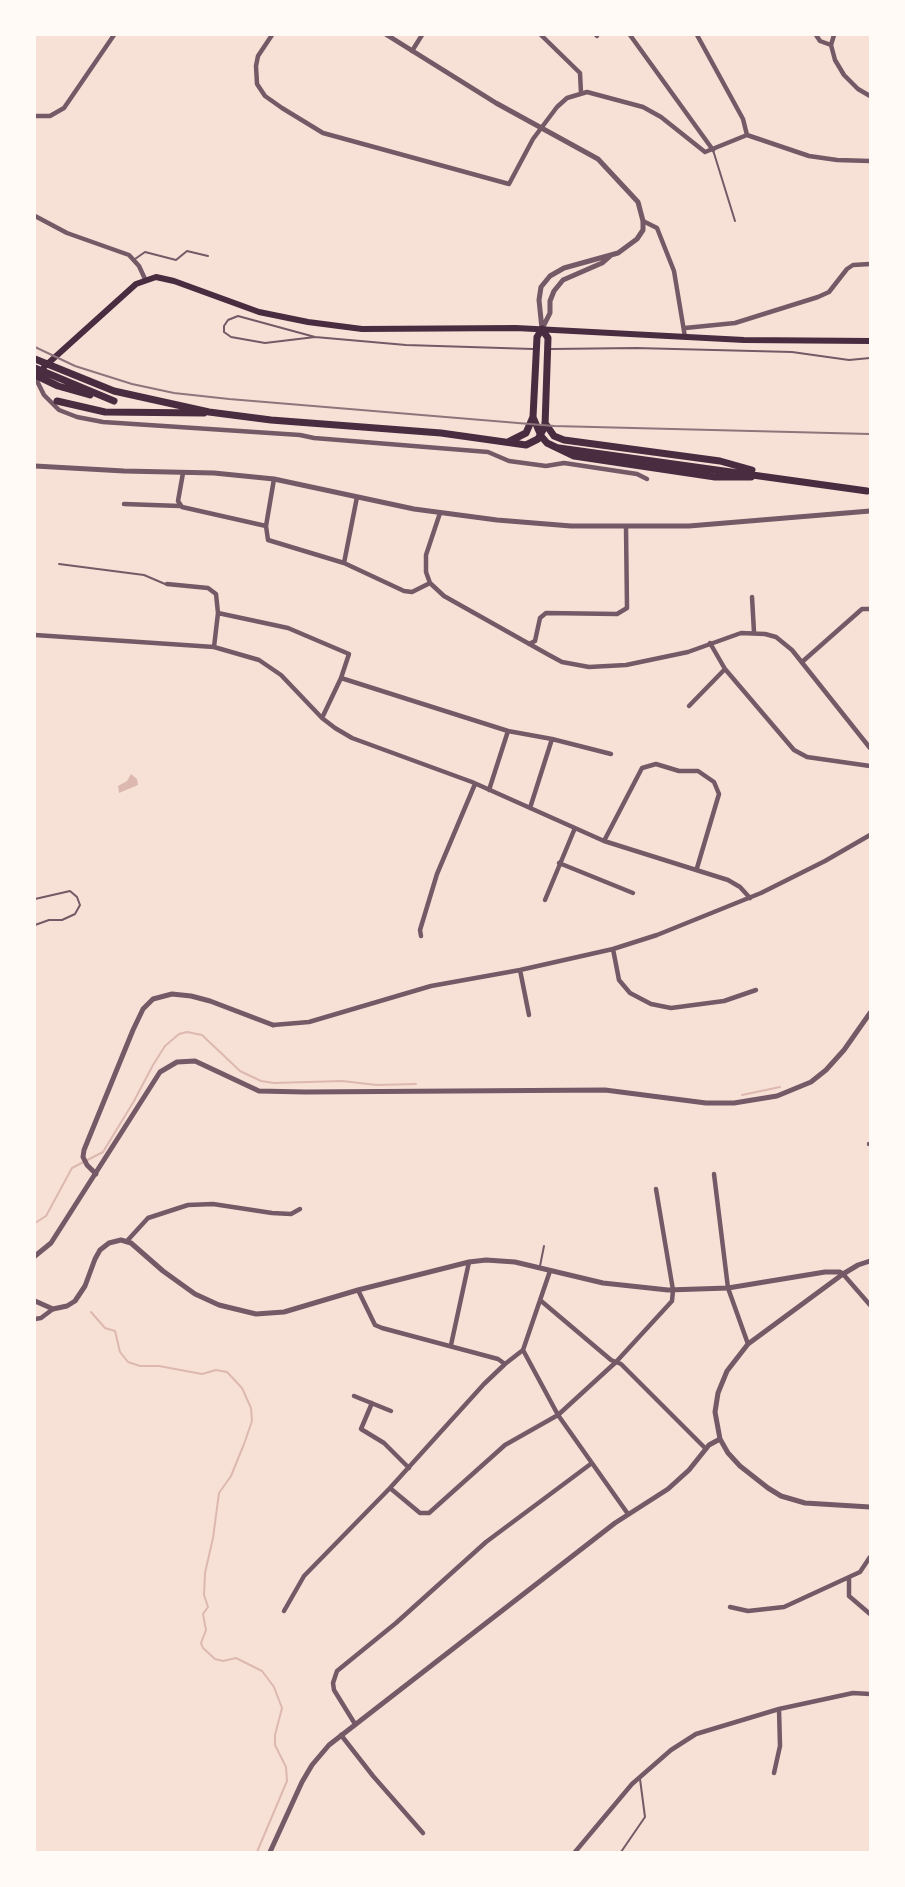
<!DOCTYPE html>
<style>
body{margin:0}
#map{position:relative;width:905px;height:1887px;overflow:hidden;background:#f7e1d7;font-family:"Fira Sans",sans-serif}
canvas{display:block}
.frame{position:absolute;inset:0;border:36px solid #fffaf5;pointer-events:none}
</style>
<div id="map">
<canvas width="905" height="1887"></canvas>
<div class="frame"></div>
</div>
<script>
const context = document.querySelector('canvas').getContext('2d');
context.lineJoin = 'round';
function paint(path, color) { context.fillStyle = color; context.fill(path, 'evenodd'); }
const toPath = rows => new Path2D(rows.map(r => 'M' + r).join(''));
function trace(path, color, width, dash) { context.strokeStyle = color; context.lineWidth = width; context.lineCap = dash ? 'butt' : 'round'; context.setLineDash(dash || []); context.stroke(path); }
paint(toPath([
 [131,774,137,779,138,785,119,793,118,786,127,781]
]), '#dcb8b0');
trace(toPath([
 [742,1095,780,1087],
 [35,1223,46,1216,72,1168,103,1152,134,1101,153,1065,165,1046,179,1034,187,1032,202,1035,240,1071,261,1081,274,1083,342,1081,377,1085,416,1084],
 [91,1312,105,1328,115,1331,120,1352,128,1362,140,1366,159,1366,202,1374,216,1370,227,1372,242,1388,251,1408,252,1421,244,1444,231,1476,219,1493,213,1538,205,1573,204,1595,208,1607,203,1614,206,1630,201,1643,203,1648,215,1659,223,1661,236,1658,262,1671,274,1687,282,1708,275,1735,275,1745,286,1767,287,1781,257,1852]
]), '#dcb8b0', 2);
trace(toPath([
 [713,150,735,221],
 [135,259,145,252,176,260,187,251,208,256],
 [315,337,265,343,231,337,224,332,224,326,228,320,238,316,315,337,406,345,533,349],
 [551,349,636,348,792,352,849,360,870,358],
 [59,564,144,575,165,584],
 [35,899,70,891,77,897,80,905,75,914,62,920,49,920,35,925],
 [540,1266,544,1246],
 [621,1852,645,1817,640,1779]
]), '#755966', 2);
trace(toPath([
 [272,35,258,56,256,66,257,84,265,96,282,108,323,133,509,184,533,139,557,107,567,98,587,92,643,107,661,117,705,152,747,135,809,156,837,160,870,161],
 [541,35,580,73,581,93],
 [596,35,597,36],
 [630,35,713,150],
 [697,35,743,119,747,135],
 [816,35,820,41,831,45],
 [831,45,835,60,844,75,858,89,870,96],
 [831,45,834,35],
 [412,51,422,35],
 [35,116,50,116,64,108,114,35],
 [35,216,67,233,129,255,139,266,145,279],
 [643,221,657,228,674,271,685,337],
 [685,328,735,323,818,297,829,292,847,269,853,265,870,264],
 [35,377,44,395,59,410,77,417,103,422,300,435,314,438,488,452,509,461,546,466,564,463,637,474,647,479],
 [183,473,178,501,182,507,266,526,274,479],
 [124,504,180,506],
 [440,513,426,555,426,572,430,583,444,596,549,655,562,662,589,667,626,665,688,652,741,633,765,634,776,637,792,650,870,748],
 [266,526,268,540,344,563,404,591,412,592,430,583],
 [344,563,357,497],
 [167,584,208,588,216,594,218,613,214,647],
 [752,597,754,632],
 [218,613,288,628,349,654,341,678,322,718],
 [35,635,214,647,259,660,281,675,322,718,335,728,352,738,472,782,604,841,728,880,740,887,750,898],
 [710,643,725,669,794,750,807,757,870,766],
 [529,644,535,641,540,618,546,613,617,614,627,608,626,527],
 [802,662,862,609,870,609],
 [341,678,508,731,489,790],
 [689,706,725,669],
 [508,731,552,739,611,754],
 [530,808,552,739],
 [604,841,642,768,656,764,679,771,698,771,714,782,719,794,697,868],
 [559,863,633,893],
 [545,900,575,828],
 [421,936,420,930,437,874,475,784],
 [613,949,619,980,630,993,651,1004,671,1008,724,1001,756,990],
 [520,970,529,1015],
 [273,1025,309,1022,431,986,520,970,613,949,657,935,761,893,825,861,870,835],
 [869,1144,870,1144],
 [714,1174,728,1288,748,1344],
 [127,1241,148,1218,188,1205,213,1204,272,1213,291,1214,300,1209],
 [843,1274,870,1305],
 [358,1290,375,1325,382,1328,498,1359,505,1364,523,1350,558,1415,628,1514],
 [540,1300,611,1360,621,1364,706,1449],
 [35,1319,41,1318,53,1309],
 [451,1345,469,1262],
 [523,1350,550,1271],
 [354,1396,391,1411],
 [372,1403,361,1429,384,1443,409,1468],
 [390,1488,420,1513,429,1513,505,1445,558,1415,616,1362,672,1301,673,1290,656,1189],
 [849,1578,849,1596,870,1614],
 [730,1607,748,1611,784,1607,860,1572,870,1557],
 [284,1611,304,1576,390,1488,484,1384,505,1364],
 [355,1724,334,1690,333,1683,337,1671,396,1623,486,1542,592,1463],
 [341,1735,373,1776,423,1833],
 [774,1773,780,1746,779,1709],
 [575,1852,632,1784,671,1750,696,1734,779,1709,853,1693,870,1694]
]), '#755966', 4.5);
trace(toPath([
 [387,35,496,103,598,159,638,202,643,221,643,230,637,239,618,253,564,268,550,276,541,287,539,300,542,329],
 [542,329,550,313,550,301,554,291,563,280,602,263,610,256],
 [35,466,124,471,214,473,274,479,414,509,497,520,571,526,689,526,870,511],
 [96,1174,87,1165,83,1157,84,1150,133,1030,143,1009,153,999,172,994,191,996,210,1001,273,1025],
 [35,1256,51,1243,160,1072,177,1062,195,1061,259,1091,305,1092,605,1090,706,1103,734,1103,777,1096,811,1082,826,1070,844,1050,870,1013],
 [870,1261,858,1265,843,1274,748,1344,727,1371,718,1393,715,1412,720,1439,728,1453,740,1466,768,1488,781,1496,805,1503,870,1507],
 [35,1301,53,1309,67,1306,75,1301,85,1286,95,1259,100,1250,109,1243,121,1240,131,1243,163,1271,195,1294,219,1305,256,1314,284,1312,358,1290,469,1262,486,1260,515,1262,603,1283,668,1290,728,1288,825,1272,840,1272,843,1274],
 [270,1852,302,1782,312,1765,329,1745,615,1523,668,1489,689,1470,709,1445,720,1439]
]), '#755966', 5);
trace(toPath([
 [44,367,136,284,156,277,174,281,259,312,308,322,362,329,516,328,744,340,870,341]
]), '#4a2c40', 6);
trace(toPath([
 [35,359,114,391,209,412,271,420,441,433,526,445,538,439,545,426,548,338,542,329,537,337,533,417,526,433,510,441],
 [35,368,114,401],
 [35,375,58,386,90,395],
 [57,401,105,412,204,413],
 [533,417,541,436,547,443,574,456,715,477,751,477],
 [545,423,554,436,564,440,720,461,752,470],
 [559,448,867,491]
]), '#4a2c40', 7);
trace(toPath([
 [35,347,75,366,132,384,174,393,229,399,554,426,870,434]
]), '#8f747c', 2);
</script>
